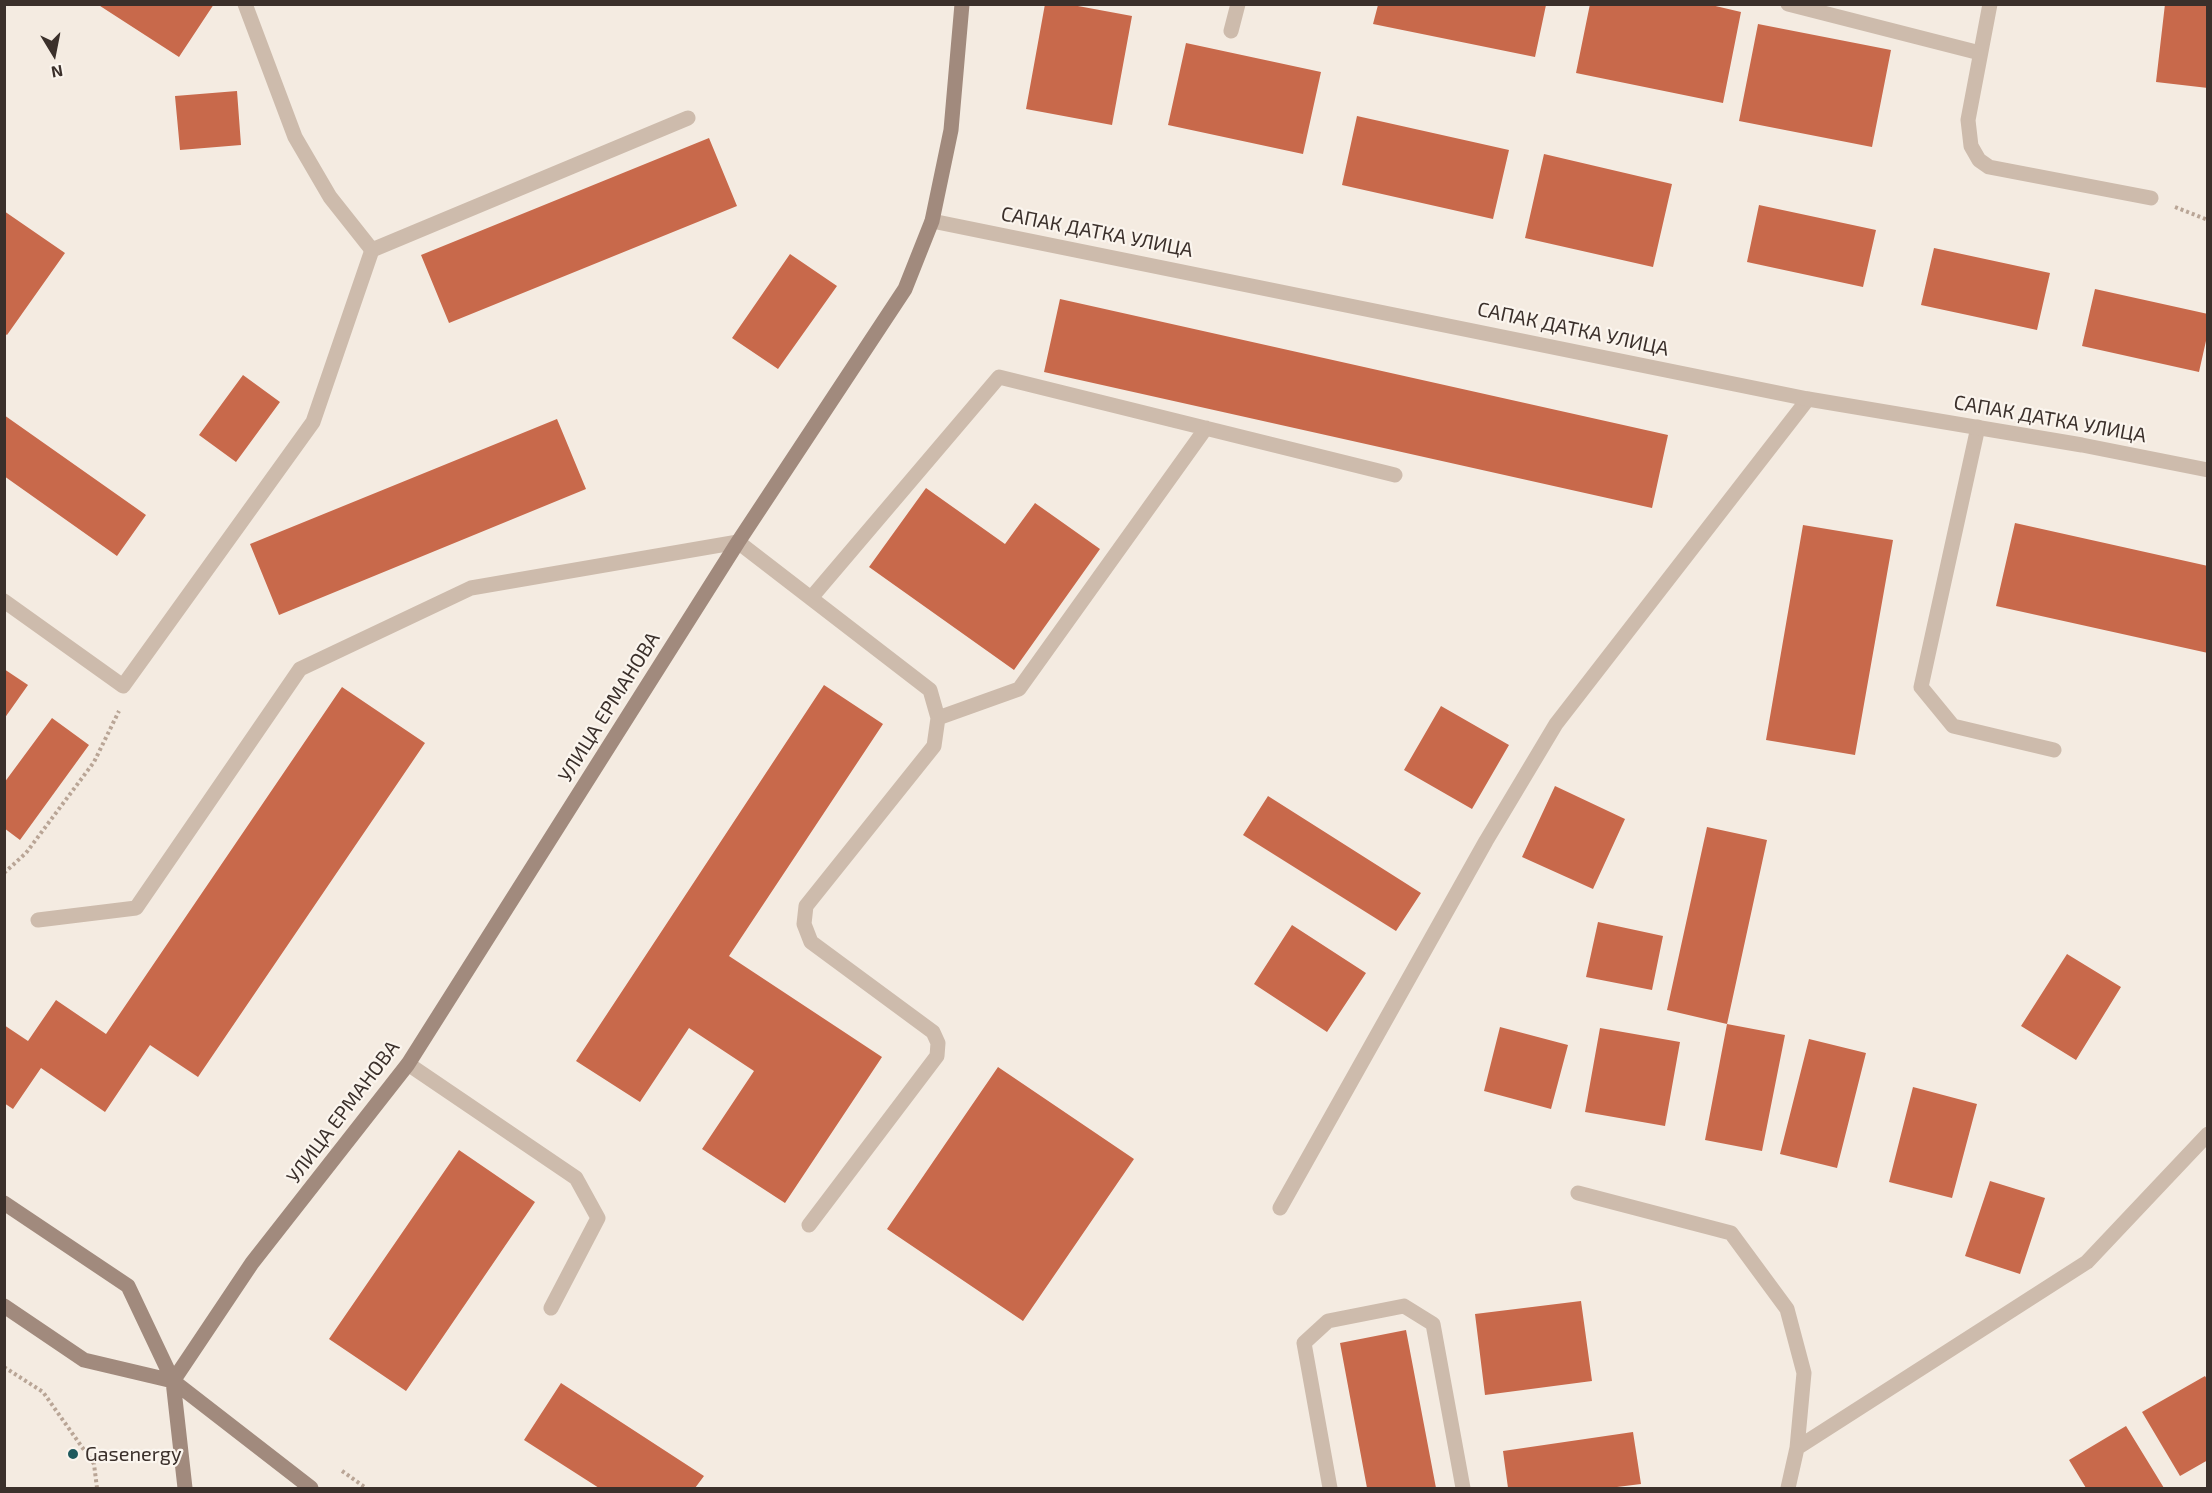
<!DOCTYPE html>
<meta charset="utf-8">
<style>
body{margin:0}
#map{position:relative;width:2212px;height:1493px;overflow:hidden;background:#f4ebe1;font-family:"Exo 2",sans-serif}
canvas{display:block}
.frame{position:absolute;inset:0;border:6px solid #3b302b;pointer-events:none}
.north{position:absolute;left:24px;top:24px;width:60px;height:60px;-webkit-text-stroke:4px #fbf5ee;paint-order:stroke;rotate:170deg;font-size:16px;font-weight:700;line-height:24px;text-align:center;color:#3b302b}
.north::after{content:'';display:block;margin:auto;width:21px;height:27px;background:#3b302b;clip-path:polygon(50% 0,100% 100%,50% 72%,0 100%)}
</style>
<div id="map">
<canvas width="2212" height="1493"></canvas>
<div class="frame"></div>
<div class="north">N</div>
</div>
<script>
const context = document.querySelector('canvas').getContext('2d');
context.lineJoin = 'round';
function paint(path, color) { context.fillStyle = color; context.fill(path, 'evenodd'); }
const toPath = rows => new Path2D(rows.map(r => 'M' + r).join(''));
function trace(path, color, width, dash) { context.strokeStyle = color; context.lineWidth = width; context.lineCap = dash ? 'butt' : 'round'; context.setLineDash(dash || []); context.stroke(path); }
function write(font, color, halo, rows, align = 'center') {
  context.font = font + ' "Exo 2",sans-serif'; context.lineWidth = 4.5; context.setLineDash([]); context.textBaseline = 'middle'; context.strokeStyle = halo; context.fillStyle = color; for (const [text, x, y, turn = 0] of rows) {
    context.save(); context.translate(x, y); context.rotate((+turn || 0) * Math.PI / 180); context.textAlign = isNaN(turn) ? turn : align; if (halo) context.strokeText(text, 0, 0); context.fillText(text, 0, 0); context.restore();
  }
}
paint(toPath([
 [97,4,214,4,179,57],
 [1045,4,1067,4,1132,16,1112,125,1026,109],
 [1590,4,1707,4,1741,12,1723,103,1576,73],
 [2165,4,2208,4,2208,88,2156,82],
 [1378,5,1546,5,1535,57,1373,24],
 [1758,24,1891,50,1872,147,1739,121],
 [1186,43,1321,72,1303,154,1168,125],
 [237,91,241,145,180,150,175,96],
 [1357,116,1509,150,1493,219,1342,185],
 [709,138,737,206,449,323,421,255],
 [1544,154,1672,184,1653,267,1525,238],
 [1759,205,1876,230,1863,287,1747,262],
 [4,211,65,253,7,335,4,333],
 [1934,248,2050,273,2037,330,1921,305],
 [790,254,837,286,778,369,732,338],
 [2095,289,2208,314,2208,332,2199,372,2082,346],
 [1060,299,1668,435,1652,508,1044,372],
 [243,375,280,402,236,462,199,435],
 [4,415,146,515,117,556,4,476],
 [557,419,586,489,279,615,250,544],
 [926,488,1005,544,1035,503,1100,549,1014,670,869,567],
 [2015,523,2208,566,2208,653,1996,606],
 [1803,525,1893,540,1855,755,1766,740],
 [4,669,28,685,4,719],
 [824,685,883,724,729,956,882,1057,785,1203,702,1149,754,1071,689,1028,640,1102,576,1061],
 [342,687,425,743,198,1077,150,1045,105,1112,41,1068,13,1109,4,1103,4,1025,28,1041,56,1000,106,1034],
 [1441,706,1509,745,1472,809,1404,770],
 [52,718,89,745,20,840,4,828,4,783],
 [1555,786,1625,819,1593,889,1522,857],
 [1268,796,1421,893,1396,931,1243,835],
 [1707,827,1767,840,1727,1024,1667,1010],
 [1598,922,1663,936,1652,990,1586,977],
 [1292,925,1366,973,1327,1032,1254,984],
 [2067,954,2121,987,2076,1060,2021,1026],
 [1727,1024,1785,1035,1762,1151,1705,1140],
 [1500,1027,1568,1045,1551,1109,1484,1091],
 [1600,1028,1680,1042,1665,1126,1585,1112],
 [1809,1039,1866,1053,1837,1168,1780,1154],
 [998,1067,1134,1159,1023,1321,887,1229],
 [1913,1087,1977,1104,1952,1198,1889,1182],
 [459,1150,535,1202,406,1391,329,1339],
 [1990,1181,2045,1198,2020,1274,1965,1256],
 [1581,1301,1592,1381,1485,1395,1475,1314],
 [1406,1330,1436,1488,1367,1488,1340,1343],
 [2205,1376,2208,1381,2208,1460,2180,1476,2142,1412],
 [561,1383,704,1476,695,1488,599,1488,524,1440],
 [2126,1426,2164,1488,2086,1488,2069,1460],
 [1633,1432,1641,1484,1609,1488,1508,1488,1503,1451]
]), '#c8694b');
trace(toPath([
 [2175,207,2208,220],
 [4,873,26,853,94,762,119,711],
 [4,1367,43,1392,94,1464,97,1488],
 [342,1471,366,1488]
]), '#b9a596', 4, [3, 3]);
trace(toPath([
 [1231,31,1238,4],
 [1978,427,1921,687,1953,726,2054,750],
 [811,598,999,377,1395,475],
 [4,601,123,686,313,422,372,250],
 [938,718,1019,689,1206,428],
 [38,920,136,908,300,669,471,588,738,542,930,690,938,718,934,746,806,906,804,924,811,942,933,1032,938,1043,937,1056,809,1225],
 [408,1064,576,1178,598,1218,551,1308],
 [1578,1193,1731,1233,1787,1309,1804,1373,1797,1448,1788,1488],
 [1280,1208,1486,841,1556,724,1808,399],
 [1797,1448,2087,1262,2208,1134],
 [1330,1488,1304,1343,1328,1321,1404,1306,1433,1324,1463,1488]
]), '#cdbbac', 15);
trace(toPath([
 [245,4,295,137,330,197,372,250,688,118],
 [1788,4,1980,53],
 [1990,4,1968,120,1971,146,1979,160,1989,167,2151,198],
 [932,221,1808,399,2082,445,2208,470]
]), '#cdbbac', 15);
trace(toPath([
 [4,1203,128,1286,173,1381,185,1488],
 [4,1306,84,1360,173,1381,311,1488],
 [173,1381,252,1263,408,1064,738,542,905,289,932,221,951,130,962,4]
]), '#a18a7d', 15);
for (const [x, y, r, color] of [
 [73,1454,6,"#1f5a5e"]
]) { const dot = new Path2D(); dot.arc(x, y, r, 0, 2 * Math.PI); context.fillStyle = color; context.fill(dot); trace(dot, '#fbf5ee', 2); }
write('20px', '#3b302b', '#fbf5ee', [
 ["САПАК ДАТКА УЛИЦА",1097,232,11],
 ["САПАК ДАТКА УЛИЦА",1573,329,12],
 ["САПАК ДАТКА УЛИЦА",2050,419,10],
 ["УЛИЦА ЕРМАНОВА",609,707,-58],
 ["УЛИЦА ЕРМАНОВА",343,1112,-53]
]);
write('20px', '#3b302b', '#fbf5ee', [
 ["Gasenergy",85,1454]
], 'left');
</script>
